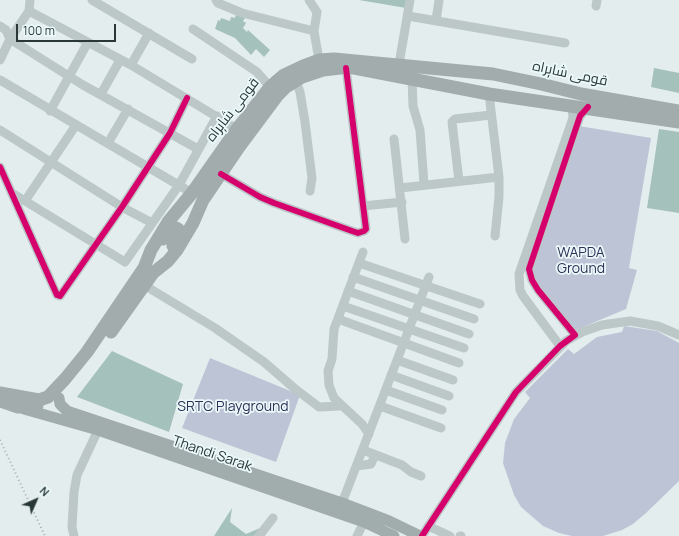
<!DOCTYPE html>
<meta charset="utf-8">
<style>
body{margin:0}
#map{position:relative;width:679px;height:536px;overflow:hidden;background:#e3edee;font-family:Manrope,sans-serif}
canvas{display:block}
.north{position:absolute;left:16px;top:480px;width:40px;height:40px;-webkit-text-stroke:3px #ebf9fa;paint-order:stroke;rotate:45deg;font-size:11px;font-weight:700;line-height:16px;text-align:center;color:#293836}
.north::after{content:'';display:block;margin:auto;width:14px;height:18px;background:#293836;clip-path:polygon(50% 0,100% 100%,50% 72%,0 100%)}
.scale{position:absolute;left:16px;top:24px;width:100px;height:18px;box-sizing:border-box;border:2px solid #293836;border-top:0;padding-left:5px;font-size:12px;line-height:14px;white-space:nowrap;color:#293836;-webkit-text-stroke:3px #ebf9fa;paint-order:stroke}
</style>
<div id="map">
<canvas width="679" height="536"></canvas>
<div class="north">N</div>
<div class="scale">100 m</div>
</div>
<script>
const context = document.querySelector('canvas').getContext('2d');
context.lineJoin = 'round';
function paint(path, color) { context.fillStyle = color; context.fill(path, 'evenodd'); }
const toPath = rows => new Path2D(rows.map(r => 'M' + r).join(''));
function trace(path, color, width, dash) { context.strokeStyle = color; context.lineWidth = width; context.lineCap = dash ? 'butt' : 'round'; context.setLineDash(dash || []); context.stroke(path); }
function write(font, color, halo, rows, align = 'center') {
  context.font = font + ' Manrope,Cairo,sans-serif'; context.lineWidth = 3.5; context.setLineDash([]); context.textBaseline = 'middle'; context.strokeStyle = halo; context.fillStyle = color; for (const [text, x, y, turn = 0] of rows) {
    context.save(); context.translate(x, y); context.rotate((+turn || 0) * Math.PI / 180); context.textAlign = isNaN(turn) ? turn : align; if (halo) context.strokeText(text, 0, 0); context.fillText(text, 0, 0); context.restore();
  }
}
paint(toPath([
 [579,126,651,138,629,268,637,270,626,309,576,330,526,271],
 [624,326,657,331,679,343,679,481,646,513,633,524,622,530,603,536,572,536,559,533,543,526,521,507,514,495,503,463,505,443,514,419,530,398,525,392,568,349,574,354,597,337,622,332],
 [210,358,300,395,276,462,182,428]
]), '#bdc4d6');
paint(toPath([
 [359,0,407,0,406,8],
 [236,14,245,18,243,21,246,23,243,28,247,32,248,30,270,50,264,57,256,49,251,55,235,38,215,29,218,20,220,21,221,18,230,21,231,17,235,18],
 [654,68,679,73,679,93,651,87],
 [659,129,679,132,679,213,647,208],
 [112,351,183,384,169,432,77,397],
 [232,508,230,522,246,534,260,528,254,536,214,536]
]), '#a5c1bc');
trace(toPath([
 [92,0,192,59],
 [216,0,218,3,242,13,314,31],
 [309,0,317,12,314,31,319,60],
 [596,6,597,0],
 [29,11,131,65,237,129],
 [408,16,565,43],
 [436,21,439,0],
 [0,26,6,30,10,39,83,85,198,149],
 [193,29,257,72,270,87],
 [0,60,10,39,29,11,30,0],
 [399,64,410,0],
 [131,65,149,33],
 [412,78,413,106,420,130,424,184],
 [0,80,192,193],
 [296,81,300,92,305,122,312,178,310,191],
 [101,94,120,60],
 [489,94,499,177,499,197,495,236],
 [50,111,88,42],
 [0,130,122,207,152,223],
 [394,139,405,239],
 [108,143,128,109],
 [0,167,57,295,60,296,122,207,170,133,187,98],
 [221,174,260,197,274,203,352,231,358,233,364,231,366,229,346,68],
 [459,181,452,122,455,119,491,115],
 [400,188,499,177],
 [12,193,125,262,179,185,217,116],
 [25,201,76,125],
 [363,206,402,202],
 [363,252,334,329,332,359,328,371,329,385,334,398,362,424,369,434],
 [359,263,480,304],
 [353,277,474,319],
 [144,285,215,328,264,362,294,388,319,407,340,406],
 [348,291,469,334],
 [343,306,464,348],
 [338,319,459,363],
 [575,335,538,290,532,280,529,269,580,116,588,107],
 [560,346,523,296,520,290,519,274,573,118,572,106],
 [397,360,453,380],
 [391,375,449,396],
 [386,390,442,410],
 [380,406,441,428],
 [363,450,402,465,411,472,421,476],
 [357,466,371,464,375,455],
 [342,503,429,277],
 [428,526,450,536],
 [74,536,72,527,74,492,77,475,98,430],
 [259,536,273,518],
 [357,536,364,522],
 [422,536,516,392,566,341,582,332,602,325,630,321,658,326,679,335],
 [460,536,461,536]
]), '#bcc7c7', 9);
trace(toPath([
 [59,398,60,404,67,411,342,503,389,521,420,536],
 [24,409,98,430,364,522,394,536]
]), '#a1acac', 11);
trace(toPath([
 [163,239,171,228,176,228,179,230,179,235,173,246],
 [111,332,153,273,168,261,177,250,193,223,203,200,239,147,277,96,286,87,302,77,323,70,349,67,489,94,679,122],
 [0,393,39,400,48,397,65,379,87,352,144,268,151,250,168,222,192,193,237,129,270,87,284,75,303,66,319,60,334,59,493,74,541,84,581,94,679,111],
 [0,401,18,407,37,406]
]), '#a2acad', 13);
trace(toPath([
 [0,440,45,536]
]), '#a5afae', 2, [1, 3]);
trace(toPath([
 [0,167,57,295,60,296,122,207,170,133,187,98],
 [221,174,260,197,274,203,352,231,358,233,364,231,366,229,346,68],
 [422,536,516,392,560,346,575,335,538,290,532,280,529,269,580,116,588,107]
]), '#d6006c', 6);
write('14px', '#293836', '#ebf9fa', [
 ["قومی شاہراہ",570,74,12],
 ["قومی شاہراہ",233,110,-52],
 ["Thandi Sarak",212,454,19]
]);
write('14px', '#2d3157', '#ebf9fa', [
 ["WAPDA",581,253],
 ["Ground",581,269],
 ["SRTC Playground",233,407]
]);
</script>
